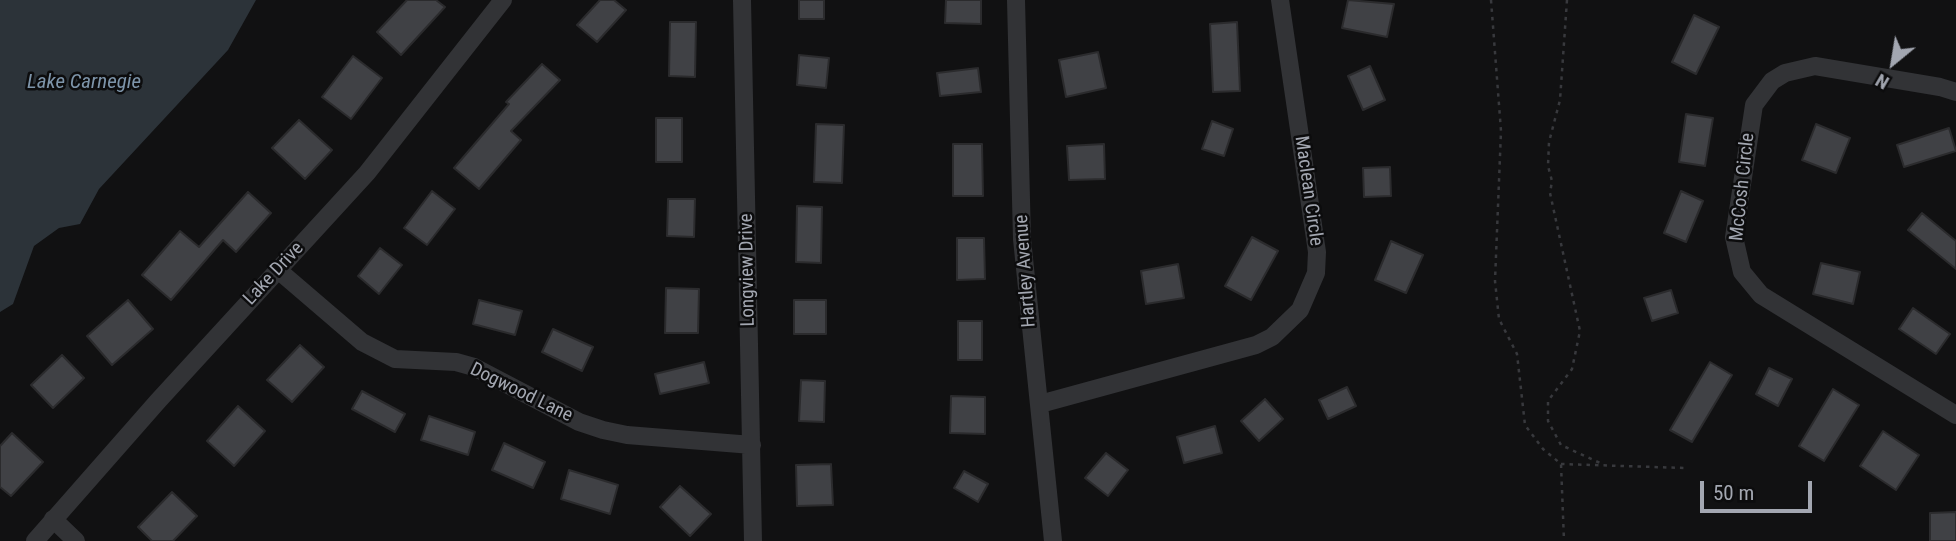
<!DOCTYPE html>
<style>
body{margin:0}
#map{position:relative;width:1956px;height:541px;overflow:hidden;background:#111112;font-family:"Roboto Condensed",sans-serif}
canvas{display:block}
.north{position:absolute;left:1858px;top:28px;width:70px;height:70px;-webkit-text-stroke:5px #0c0c0d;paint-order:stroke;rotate:210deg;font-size:19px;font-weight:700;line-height:28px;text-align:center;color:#a3a7b1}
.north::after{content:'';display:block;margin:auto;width:24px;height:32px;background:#a3a7b1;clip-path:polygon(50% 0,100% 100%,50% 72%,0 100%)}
.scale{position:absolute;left:1700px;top:481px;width:112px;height:32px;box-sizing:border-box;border:4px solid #a3a7b1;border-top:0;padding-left:9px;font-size:21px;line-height:24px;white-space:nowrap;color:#a3a7b1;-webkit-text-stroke:5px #0c0c0d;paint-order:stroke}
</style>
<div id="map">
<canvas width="1956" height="541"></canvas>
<div class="north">N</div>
<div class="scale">50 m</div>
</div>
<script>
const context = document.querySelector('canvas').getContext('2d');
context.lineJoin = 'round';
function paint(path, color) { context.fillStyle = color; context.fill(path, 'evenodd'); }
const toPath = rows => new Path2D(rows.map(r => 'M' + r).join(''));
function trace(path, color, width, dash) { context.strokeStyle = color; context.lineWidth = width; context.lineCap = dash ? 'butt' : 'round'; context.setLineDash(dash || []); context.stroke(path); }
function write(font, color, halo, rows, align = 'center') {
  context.font = font + ' "Roboto Condensed",sans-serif'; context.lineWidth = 5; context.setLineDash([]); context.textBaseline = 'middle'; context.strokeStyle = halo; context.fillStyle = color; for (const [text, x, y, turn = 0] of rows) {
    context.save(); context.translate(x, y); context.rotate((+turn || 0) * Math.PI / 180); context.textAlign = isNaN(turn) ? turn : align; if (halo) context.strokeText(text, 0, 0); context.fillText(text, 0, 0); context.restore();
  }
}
paint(toPath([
 [0,0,256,0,228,50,99,189,80,224,59,228,34,246,13,304,0,312]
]), '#2c3339');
const building = toPath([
 [407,0,436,0,445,7,401,55,377,32,407,0],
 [600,0,614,0,626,10,597,42,577,25,600,0],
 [799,0,824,0,824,19,799,19,799,0],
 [946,0,981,0,981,24,945,23,946,0],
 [1348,0,1394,4,1387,37,1342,28,1348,0],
 [1694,15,1719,27,1696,74,1672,62,1694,15],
 [670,22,696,22,695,77,669,76,670,22],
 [1237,22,1240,91,1213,92,1210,24,1237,22],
 [1098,52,1106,88,1066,97,1059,60,1098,52],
 [799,55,829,58,826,88,797,85,799,55],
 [353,56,382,78,351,119,322,97,353,56],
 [542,64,560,80,511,131,521,140,479,189,454,168,509,104,506,102,542,64],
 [1370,66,1385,100,1363,110,1348,76,1370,66],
 [978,68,981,92,940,96,937,73,978,68],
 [1686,114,1713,118,1705,166,1679,162,1686,114],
 [656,118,682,118,682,162,656,162,656,118],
 [299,120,332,150,305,179,272,148,299,120],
 [1212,121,1233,129,1224,156,1202,149,1212,121],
 [816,124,844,125,842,183,814,182,816,124],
 [1816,124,1850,138,1836,173,1802,160,1816,124],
 [1949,128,1956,151,1904,167,1897,145,1949,128],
 [953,144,982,144,983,196,953,196,953,144],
 [1104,144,1105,179,1069,180,1067,146,1104,144],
 [1390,167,1391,196,1364,197,1363,168,1390,167],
 [432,191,455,209,427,245,404,228,432,191],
 [1681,191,1703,201,1686,242,1664,233,1681,191],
 [248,192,271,213,236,252,223,240,171,300,142,275,180,231,199,247,248,192],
 [668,199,695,199,694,237,667,236,668,199],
 [797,206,822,207,821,263,796,262,797,206],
 [1922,213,1956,241,1956,269,1908,230,1922,213],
 [1252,237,1278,251,1251,300,1225,286,1252,237],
 [957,238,984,238,985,279,957,280,957,238],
 [1391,241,1423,255,1406,293,1375,280,1391,241],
 [380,248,402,265,379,294,358,276,380,248],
 [1821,263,1860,272,1853,304,1813,294,1821,263],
 [1178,264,1184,298,1146,304,1141,271,1178,264],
 [666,288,699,289,698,333,665,333,666,288],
 [1671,290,1678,313,1652,321,1644,298,1671,290],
 [128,300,153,329,112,365,87,336,128,300],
 [479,300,522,311,515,335,473,324,479,300],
 [794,300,826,300,826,334,794,334,794,300],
 [1913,308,1950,334,1936,354,1899,329,1913,308],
 [958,321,982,321,982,360,958,360,958,321],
 [553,329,593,347,582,371,542,352,553,329],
 [300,345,324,367,292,402,267,380,300,345],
 [62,355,84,378,53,408,31,385,62,355],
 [704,362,709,383,660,394,655,374,704,362],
 [1710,362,1732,375,1692,442,1670,430,1710,362],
 [1769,368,1792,379,1778,406,1756,394,1769,368],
 [801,380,825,381,824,422,799,421,801,380],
 [1347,387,1356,406,1328,419,1319,400,1347,387],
 [1833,389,1859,405,1824,461,1799,446,1833,389],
 [362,391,405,414,395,432,352,409,362,391],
 [951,396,985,397,985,434,950,433,951,396],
 [1265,399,1283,419,1259,441,1241,421,1265,399],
 [238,406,265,431,234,466,207,441,238,406],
 [429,416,475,432,468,455,421,440,429,416],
 [1215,426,1222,453,1184,463,1177,437,1215,426],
 [1883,431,1919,455,1896,490,1860,466,1883,431],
 [12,433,43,462,11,496,0,487,0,446,12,433],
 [504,443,545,462,533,488,492,470,504,443],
 [1106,453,1128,470,1108,496,1085,478,1106,453],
 [831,464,833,505,797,506,796,465,831,464],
 [569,470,618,485,610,514,561,499,569,470],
 [964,471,988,484,978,502,954,488,964,471],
 [680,486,711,514,690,536,660,507,680,486],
 [172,492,197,516,173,541,152,541,138,527,172,492],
 [1956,512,1956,541,1930,541,1930,513,1956,512]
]);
paint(building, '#404145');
trace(building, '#2b2b2d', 2);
trace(toPath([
 [1491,0,1501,131,1495,281,1499,319,1517,354,1525,425,1543,449,1561,464,1564,541],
 [1567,0,1560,100,1549,142,1548,166,1552,181,1550,193,1580,331,1572,369,1548,401,1548,421,1561,445,1600,463],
 [1561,464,1685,468]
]), '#38393d', 2.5, [3.5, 5]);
trace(toPath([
 [742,0,753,541],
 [1016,0,1022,239,1053,541],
 [1956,92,1940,87,1815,66,1785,73,1772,81,1754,105,1734,237,1742,272,1761,295,1956,415],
 [278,270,362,342,395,359,456,362,474,367,579,422,603,430,627,435,752,445],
 [1040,404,1256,345,1272,337,1300,310,1316,273,1317,252,1280,0],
 [53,519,76,541],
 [35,541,158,401,367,173,503,0]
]), '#323336', 18);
write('19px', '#a3a7b1', '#0c0c0d', [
 ["McCosh Circle",1743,187,-84],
 ["Maclean Circle",1308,191,82],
 ["Longview Drive",748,270,-91],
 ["Hartley Avenue",1026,271,-94],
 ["Lake Drive",274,274,-47],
 ["Dogwood Lane",521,393,26]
]);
write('italic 21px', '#7d94a9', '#0c0c0d', [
 ["Lake Carnegie",84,83]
]);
</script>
